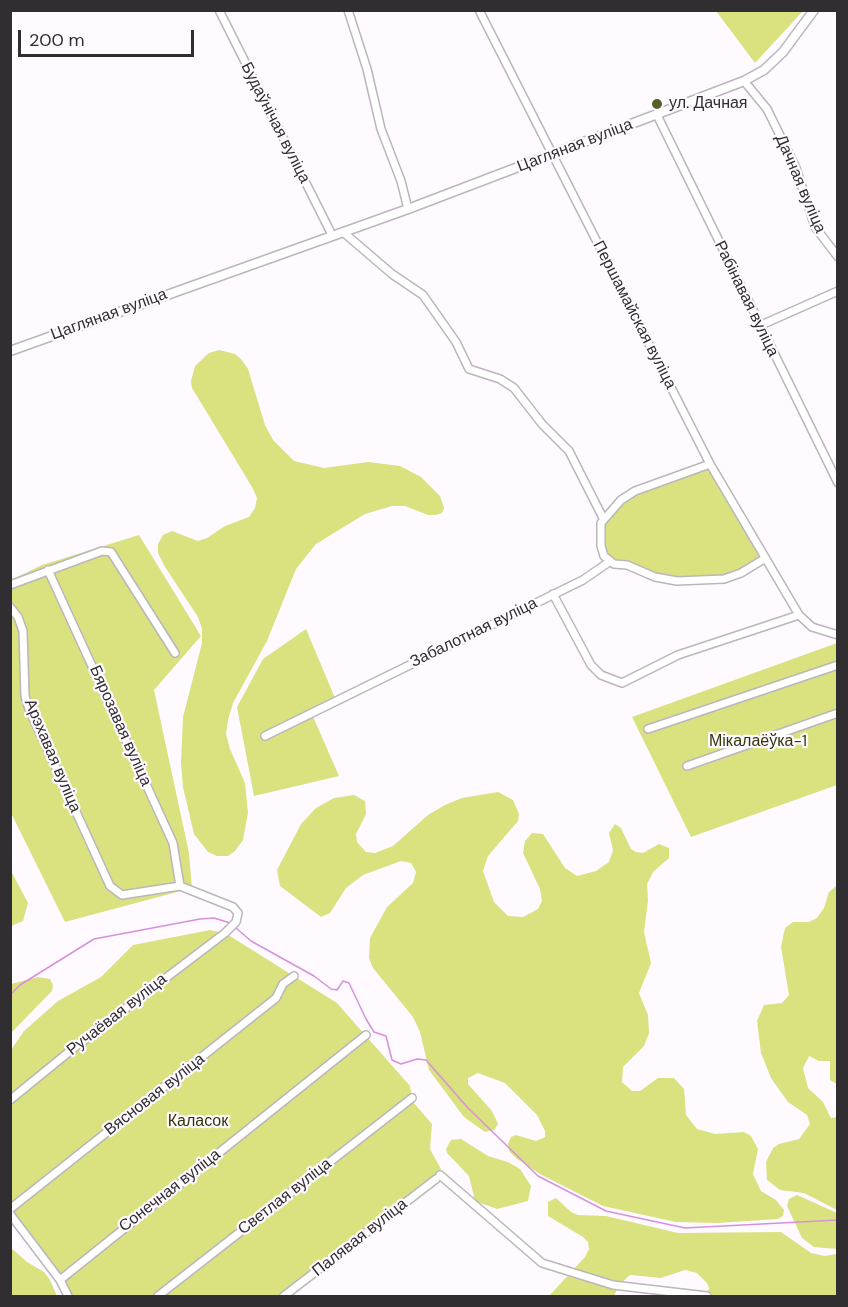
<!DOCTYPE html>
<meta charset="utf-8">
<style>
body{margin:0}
#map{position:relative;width:848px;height:1307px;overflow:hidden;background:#fefaff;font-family:"DM Sans",sans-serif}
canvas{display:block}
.frame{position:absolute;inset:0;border:12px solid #312e31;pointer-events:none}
.scale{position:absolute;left:18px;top:30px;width:176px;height:27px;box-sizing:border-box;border:3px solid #312e31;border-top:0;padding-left:8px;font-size:18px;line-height:21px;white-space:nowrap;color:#312e31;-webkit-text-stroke:4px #fefaff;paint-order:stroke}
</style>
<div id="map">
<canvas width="848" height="1307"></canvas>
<div class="frame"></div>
<div class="scale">200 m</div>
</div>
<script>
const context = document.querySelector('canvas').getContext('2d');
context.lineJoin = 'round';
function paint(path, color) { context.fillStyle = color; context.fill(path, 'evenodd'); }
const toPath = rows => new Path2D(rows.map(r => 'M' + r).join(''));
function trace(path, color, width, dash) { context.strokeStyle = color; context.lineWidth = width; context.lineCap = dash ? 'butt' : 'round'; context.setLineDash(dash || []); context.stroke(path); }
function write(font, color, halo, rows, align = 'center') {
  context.font = font + ' "DM Sans",sans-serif'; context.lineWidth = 4.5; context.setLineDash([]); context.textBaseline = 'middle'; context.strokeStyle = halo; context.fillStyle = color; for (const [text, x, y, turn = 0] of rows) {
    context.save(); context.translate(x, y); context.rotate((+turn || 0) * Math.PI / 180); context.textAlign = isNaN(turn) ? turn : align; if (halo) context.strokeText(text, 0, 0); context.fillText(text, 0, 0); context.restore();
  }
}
paint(toPath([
 [716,11,803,11,755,63],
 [219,350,235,354,241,359,248,369,265,425,273,440,294,461,324,468,368,462,400,466,421,477,440,496,444,508,442,513,436,515,428,515,405,506,392,506,365,514,316,544,296,569,267,641,233,703,228,720,226,734,230,749,245,783,248,813,243,840,235,851,228,856,217,856,208,852,194,834,183,787,181,763,183,717,202,643,202,629,198,617,165,567,158,553,158,544,163,535,172,531,198,541,207,538,225,526,249,517,255,508,257,498,252,487,192,388,191,381,195,366,209,353],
 [708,468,761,558,729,574,687,579,663,577,609,557,603,543,602,527,614,510,630,497],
 [139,535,201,636,154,690,189,853,192,888,65,922,11,813,11,580,42,565],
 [306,629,335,698,311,712,339,776,254,796,237,707,263,659],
 [837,643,837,785,691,837,632,717],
 [498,792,513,800,519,814,518,821,488,856,483,871,494,902,508,916,523,917,538,909,542,901,540,889,523,853,525,841,532,833,543,834,565,868,577,876,596,871,609,862,613,850,609,833,615,824,621,828,631,849,636,852,643,853,659,844,669,848,669,858,653,872,647,884,648,901,644,932,651,963,639,993,648,1015,649,1033,644,1046,623,1067,622,1082,632,1091,640,1091,658,1078,674,1078,684,1089,686,1115,697,1129,715,1134,744,1132,751,1136,758,1149,753,1174,761,1191,776,1200,784,1210,783,1216,778,1219,717,1223,676,1222,603,1206,540,1174,516,1158,509,1151,508,1144,511,1137,516,1135,536,1141,545,1137,545,1131,537,1115,505,1083,478,1073,468,1078,468,1084,492,1111,498,1124,494,1130,485,1132,464,1117,429,1070,420,1032,413,1017,373,968,369,958,370,938,387,907,413,883,416,872,411,863,401,861,363,875,346,888,330,913,321,917,280,886,277,870,301,824,316,808,334,798,354,795,365,801,366,814,356,834,357,842,366,852,375,853,393,846,428,815,445,805,462,798],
 [10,869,28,903,23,921,11,926],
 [837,885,837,1084,830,1080,830,1061,819,1061,809,1056,803,1068,808,1088,823,1102,831,1118,837,1117,837,1210,804,1193,780,1190,767,1180,766,1162,773,1148,779,1144,799,1139,810,1124,807,1115,788,1102,771,1078,761,1053,757,1021,764,1005,782,1003,789,995,781,947,785,928,793,922,809,922,817,918,824,908,829,892],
 [210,930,225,933,337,1003,410,1086,413,1102,432,1124,430,1149,441,1169,440,1175,292,1296,68,1296,11,1214,11,1050,24,1031,58,1001,101,977,133,945],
 [38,977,50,979,53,985,52,991,11,1033,11,984],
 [461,1139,488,1156,508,1162,520,1169,531,1186,528,1201,497,1209,475,1201,469,1176,447,1153,446,1149,451,1140],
 [797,1195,837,1213,837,1249,814,1247,802,1238,787,1206,789,1199],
 [556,1198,571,1212,578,1215,606,1216,678,1233,781,1232,811,1253,825,1256,837,1254,837,1296,706,1296,709,1288,707,1283,697,1273,685,1270,661,1278,630,1275,619,1285,614,1296,549,1296,585,1257,589,1249,588,1242,583,1237,548,1216,548,1202],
 [10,1247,27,1262,44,1272,50,1280,57,1296,11,1296]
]), '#dae17f');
trace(toPath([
 [236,928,251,941,314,976,331,989,337,990,343,981,349,983,366,1019,374,1032,386,1036,392,1060,401,1064,417,1059,426,1060,468,1108,538,1176,606,1211,685,1228,838,1220],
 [10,995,20,985,94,939,200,919,214,918,230,923]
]), '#d691da', 1.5);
const minor = toPath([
 [219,10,332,235],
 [348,10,367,69,381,129,401,181,408,209],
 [479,10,710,464,799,615,812,627,838,635],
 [744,81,767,109,796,168,815,227,838,257],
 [657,115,838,483],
 [343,232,392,274,423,295,456,342,469,369,500,379,514,388,542,424,569,451,603,518],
 [759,326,838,291],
 [710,464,635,491,621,500,601,523,601,546,604,556,614,564,627,565,655,577,677,581,724,579,741,573,764,559],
 [48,570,173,843,180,886],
 [10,585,102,551,111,552,175,653],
 [553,594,591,665,601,675,622,683,678,655,799,615],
 [10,607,18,617,23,631,25,696,29,709,110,886,122,895,180,886,233,907,238,913,236,922,225,933,75,1047,10,1100],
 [648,729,838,665],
 [265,736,583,580,609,562],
 [687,766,838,713],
 [440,1175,542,1263,613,1285,707,1296],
 [10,1209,276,998,283,984,294,976],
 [10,1214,60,1280,68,1296],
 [60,1280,366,1035],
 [158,1296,412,1098],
 [284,1296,436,1179]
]);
const tertiary = toPath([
 [10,351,408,209,744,81,764,70,783,52,814,10]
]);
trace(minor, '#bcb5bc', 10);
trace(tertiary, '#bcb5bc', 11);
trace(minor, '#fff', 7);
trace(tertiary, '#fff', 8);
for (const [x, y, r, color] of [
 [657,104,6,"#5a5e2b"]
]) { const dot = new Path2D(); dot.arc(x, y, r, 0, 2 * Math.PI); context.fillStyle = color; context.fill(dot); trace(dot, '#fefaff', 2); }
write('16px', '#312e31', '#fefaff', [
 ["ул. Дачная",669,104]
], 'left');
write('16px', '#312e31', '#fefaff', [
 ["Будаўнічая вуліца",275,123,63],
 ["Цагляная вуліца",575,146,-21],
 ["Дачная вуліца",800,184,67],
 ["Рабінавая вуліца",746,299,64],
 ["Цагляная вуліца",109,315,-20],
 ["Першамайская вуліца",634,315,63],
 ["Забалотная вуліца",474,633,-26],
 ["Бярозавая вуліца",120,726,66],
 ["Арэхавая вуліца",52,756,67],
 ["Ручаёвая вуліца",117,1015,-38],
 ["Вясновая вуліца",155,1095,-38],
 ["Сонечная вуліца",170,1191,-38],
 ["Светлая вуліца",285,1197,-38],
 ["Палявая вуліца",360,1238,-38]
]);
write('16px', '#343609', '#fefaff', [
 ["Мікалаёўка-1",758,742],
 ["Каласок",198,1122]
]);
</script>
